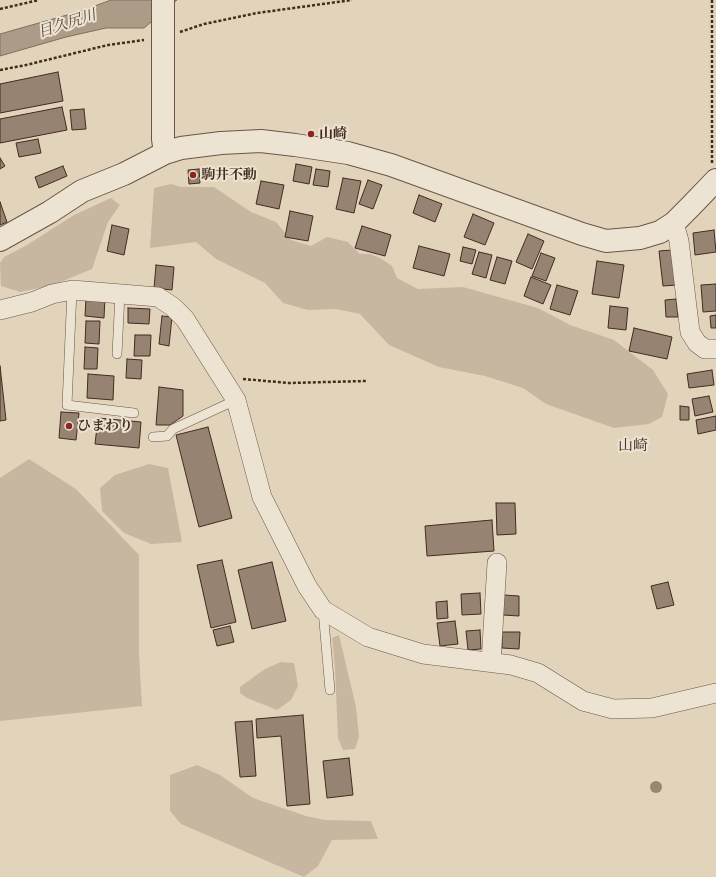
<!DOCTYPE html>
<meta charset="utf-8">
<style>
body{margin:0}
canvas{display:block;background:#e2d4bb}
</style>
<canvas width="716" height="877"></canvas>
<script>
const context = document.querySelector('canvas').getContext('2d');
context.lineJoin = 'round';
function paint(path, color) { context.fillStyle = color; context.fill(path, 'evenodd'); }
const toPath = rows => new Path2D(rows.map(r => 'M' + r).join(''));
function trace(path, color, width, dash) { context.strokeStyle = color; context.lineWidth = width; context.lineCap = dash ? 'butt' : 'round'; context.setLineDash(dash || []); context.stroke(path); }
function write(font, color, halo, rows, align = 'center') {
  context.font = font + ' "EB Garamond","Noto Serif JP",serif'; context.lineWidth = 4; context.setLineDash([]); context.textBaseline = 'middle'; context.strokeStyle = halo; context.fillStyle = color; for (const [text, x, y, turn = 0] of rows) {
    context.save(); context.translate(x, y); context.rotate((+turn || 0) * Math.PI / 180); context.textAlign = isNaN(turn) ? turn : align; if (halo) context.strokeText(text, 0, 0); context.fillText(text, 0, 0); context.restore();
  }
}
paint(toPath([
 [171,184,181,187,214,187,251,212,276,222,291,240,311,246,327,237,348,242,360,254,370,254,380,258,392,266,397,278,418,289,463,287,538,308,570,325,614,340,653,370,668,394,662,417,649,424,614,428,546,404,523,388,485,376,439,367,389,345,360,314,336,309,308,310,283,303,265,283,216,259,196,242,150,248,154,188],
 [111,198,120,205,108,222,92,269,53,285,20,292,1,286,0,263,4,257,27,245,74,215],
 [29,459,76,489,139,555,139,654,142,706,0,721,0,478],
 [149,464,168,468,182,542,151,544,124,533,102,511,100,488,115,475],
 [339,635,356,707,359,737,355,749,343,750,338,738,335,668,332,638],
 [281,662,294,663,298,686,291,700,277,710,247,698,240,693,240,687,265,669],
 [197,765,220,775,253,798,306,816,325,820,371,821,378,839,332,840,318,866,304,877,181,824,170,811,170,775]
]), '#c7b7a1');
const water = toPath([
 [111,0,177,0,144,28,106,28,66,37,0,56,0,34,81,11,111,0]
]);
paint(water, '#ac9b86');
trace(water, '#826e5d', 1);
const building = toPath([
 [58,72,63,101,0,113,0,84,58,72],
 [62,107,67,130,0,143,0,119,62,107],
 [84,109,86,129,72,130,70,110,84,109],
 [38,139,41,153,19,157,16,143,38,139],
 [0,158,5,166,0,169,0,158],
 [296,164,312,167,309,184,293,181,296,164],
 [63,166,67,176,39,188,35,177,63,166],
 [199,169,200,183,189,184,188,170,199,169],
 [316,169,330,171,328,187,313,185,316,169],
 [343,178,361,181,354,213,336,209,343,178],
 [368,180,382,185,373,209,359,204,368,180],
 [261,181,284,185,279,209,256,204,261,181],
 [419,195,442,204,435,222,413,213,419,195],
 [0,202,7,222,0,225,0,202],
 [290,211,313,216,308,241,285,237,290,211],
 [473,214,494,223,485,245,464,237,473,214],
 [112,225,129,229,124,255,107,251,112,225],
 [362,226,391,235,385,256,355,248,362,226],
 [714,230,716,252,695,255,693,233,714,230],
 [528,234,544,241,532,269,516,262,528,234],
 [419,246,450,254,444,276,413,268,419,246],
 [463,247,476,250,472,264,460,261,463,247],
 [672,250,677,285,663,286,659,251,672,250],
 [479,252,492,255,486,278,472,274,479,252],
 [541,253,555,258,546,281,532,276,541,253],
 [497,257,512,261,505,284,490,280,497,257],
 [597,261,624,265,619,298,592,294,597,261],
 [156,265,174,267,172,290,154,288,156,265],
 [531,277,551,285,543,304,524,296,531,277],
 [716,284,716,311,703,312,701,285,716,284],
 [557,285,578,291,570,315,550,309,557,285],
 [86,298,105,298,104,318,85,316,86,298],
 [676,299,678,317,666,317,665,300,676,299],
 [610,306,628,308,626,330,608,328,610,306],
 [128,308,150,309,149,324,128,323,128,308],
 [716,315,716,328,711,328,710,316,716,315],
 [162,316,172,317,169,346,159,344,162,316],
 [86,321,100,321,99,344,85,343,86,321],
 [634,328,672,337,667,359,629,351,634,328],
 [135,335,151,335,150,356,134,356,135,335],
 [85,347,98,348,97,369,84,369,85,347],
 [127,359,142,360,141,379,126,378,127,359],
 [0,366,6,420,0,421,0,366],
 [712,370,714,385,689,388,687,374,712,370],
 [88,374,114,376,113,400,87,398,88,374],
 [159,387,183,390,183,416,170,425,156,425,159,387],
 [709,396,713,412,695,416,692,399,709,396],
 [680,406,689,407,689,420,680,420,680,406],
 [61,412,79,413,76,440,59,438,61,412],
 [716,416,716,430,698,434,696,420,716,416],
 [98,418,141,422,139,448,95,444,98,418],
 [208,427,232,518,199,527,176,435,208,427],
 [496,503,515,503,516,534,497,535,496,503],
 [492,520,494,551,427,556,425,526,492,520],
 [222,560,236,622,211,628,197,565,222,560],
 [272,562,286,621,252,629,238,570,272,562],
 [668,582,674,605,657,609,651,586,668,582],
 [480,593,481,614,462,615,461,594,480,593],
 [504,595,519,596,519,616,503,615,504,595],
 [447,601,448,618,437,619,436,602,447,601],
 [455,621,458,644,440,646,437,623,455,621],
 [230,626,234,642,217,646,213,630,230,626],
 [480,630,481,649,468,650,466,631,480,630],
 [502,632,520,632,519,649,502,648,502,632],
 [303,715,310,804,287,806,281,736,257,738,256,719,303,715],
 [252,721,256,776,240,777,235,722,252,721],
 [349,758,353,795,327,798,323,761,349,758]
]);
paint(building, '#968371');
trace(building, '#432b20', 1);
const service = toPath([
 [72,290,67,405,134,413],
 [117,354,120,294],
 [153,437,167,436,173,429,236,400],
 [323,610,330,690]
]);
const minor = toPath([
 [674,223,679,241,690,332,697,343,705,349,716,349],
 [0,310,32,302,52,294,72,290,158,297,173,307,185,319,236,400,262,497,307,586,323,610,368,637,423,654,511,665,538,673,583,701,613,709,652,708,716,693],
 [491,662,497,563]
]);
const tertiary = toPath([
 [163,0,163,139,165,153],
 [0,240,50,212,82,191,124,174,165,153,181,148,221,143,261,141,295,145,348,153,391,165,582,234,606,241,640,238,660,232,674,223,690,207,716,180]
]);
trace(service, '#6b5547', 10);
trace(minor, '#6b5547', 20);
trace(tertiary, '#6b5547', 24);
trace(toPath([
 [712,0,712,163],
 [0,9,39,0],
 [180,32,204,24,257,13,352,0],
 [0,70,26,65,108,45,144,40],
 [243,379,289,383,366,381]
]), '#432b20', 2.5, [3, 2]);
trace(service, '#ece3d3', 9);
trace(minor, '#ece3d3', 19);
trace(tertiary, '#ece3d3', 22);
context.fillStyle = '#998674';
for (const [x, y] of [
 [656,787]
]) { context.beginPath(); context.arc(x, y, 6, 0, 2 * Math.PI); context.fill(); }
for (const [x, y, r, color] of [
 [311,134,4,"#8f2418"],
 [193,175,4,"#8f2418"],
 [69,426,4,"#8f2418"]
]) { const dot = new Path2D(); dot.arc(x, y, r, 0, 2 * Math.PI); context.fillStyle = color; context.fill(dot); trace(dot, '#ece3d3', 1.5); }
write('bold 14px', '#432b20', '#ece3d3', [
 ["山崎",319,134],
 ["駒井不動",201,175],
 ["ひまわり",77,426]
], 'left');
write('italic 15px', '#5d473a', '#ece3d3', [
 ["目久尻川",67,24,-18]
]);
write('15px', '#432b20', '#ece3d3', [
 ["山崎",633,446]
]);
</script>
